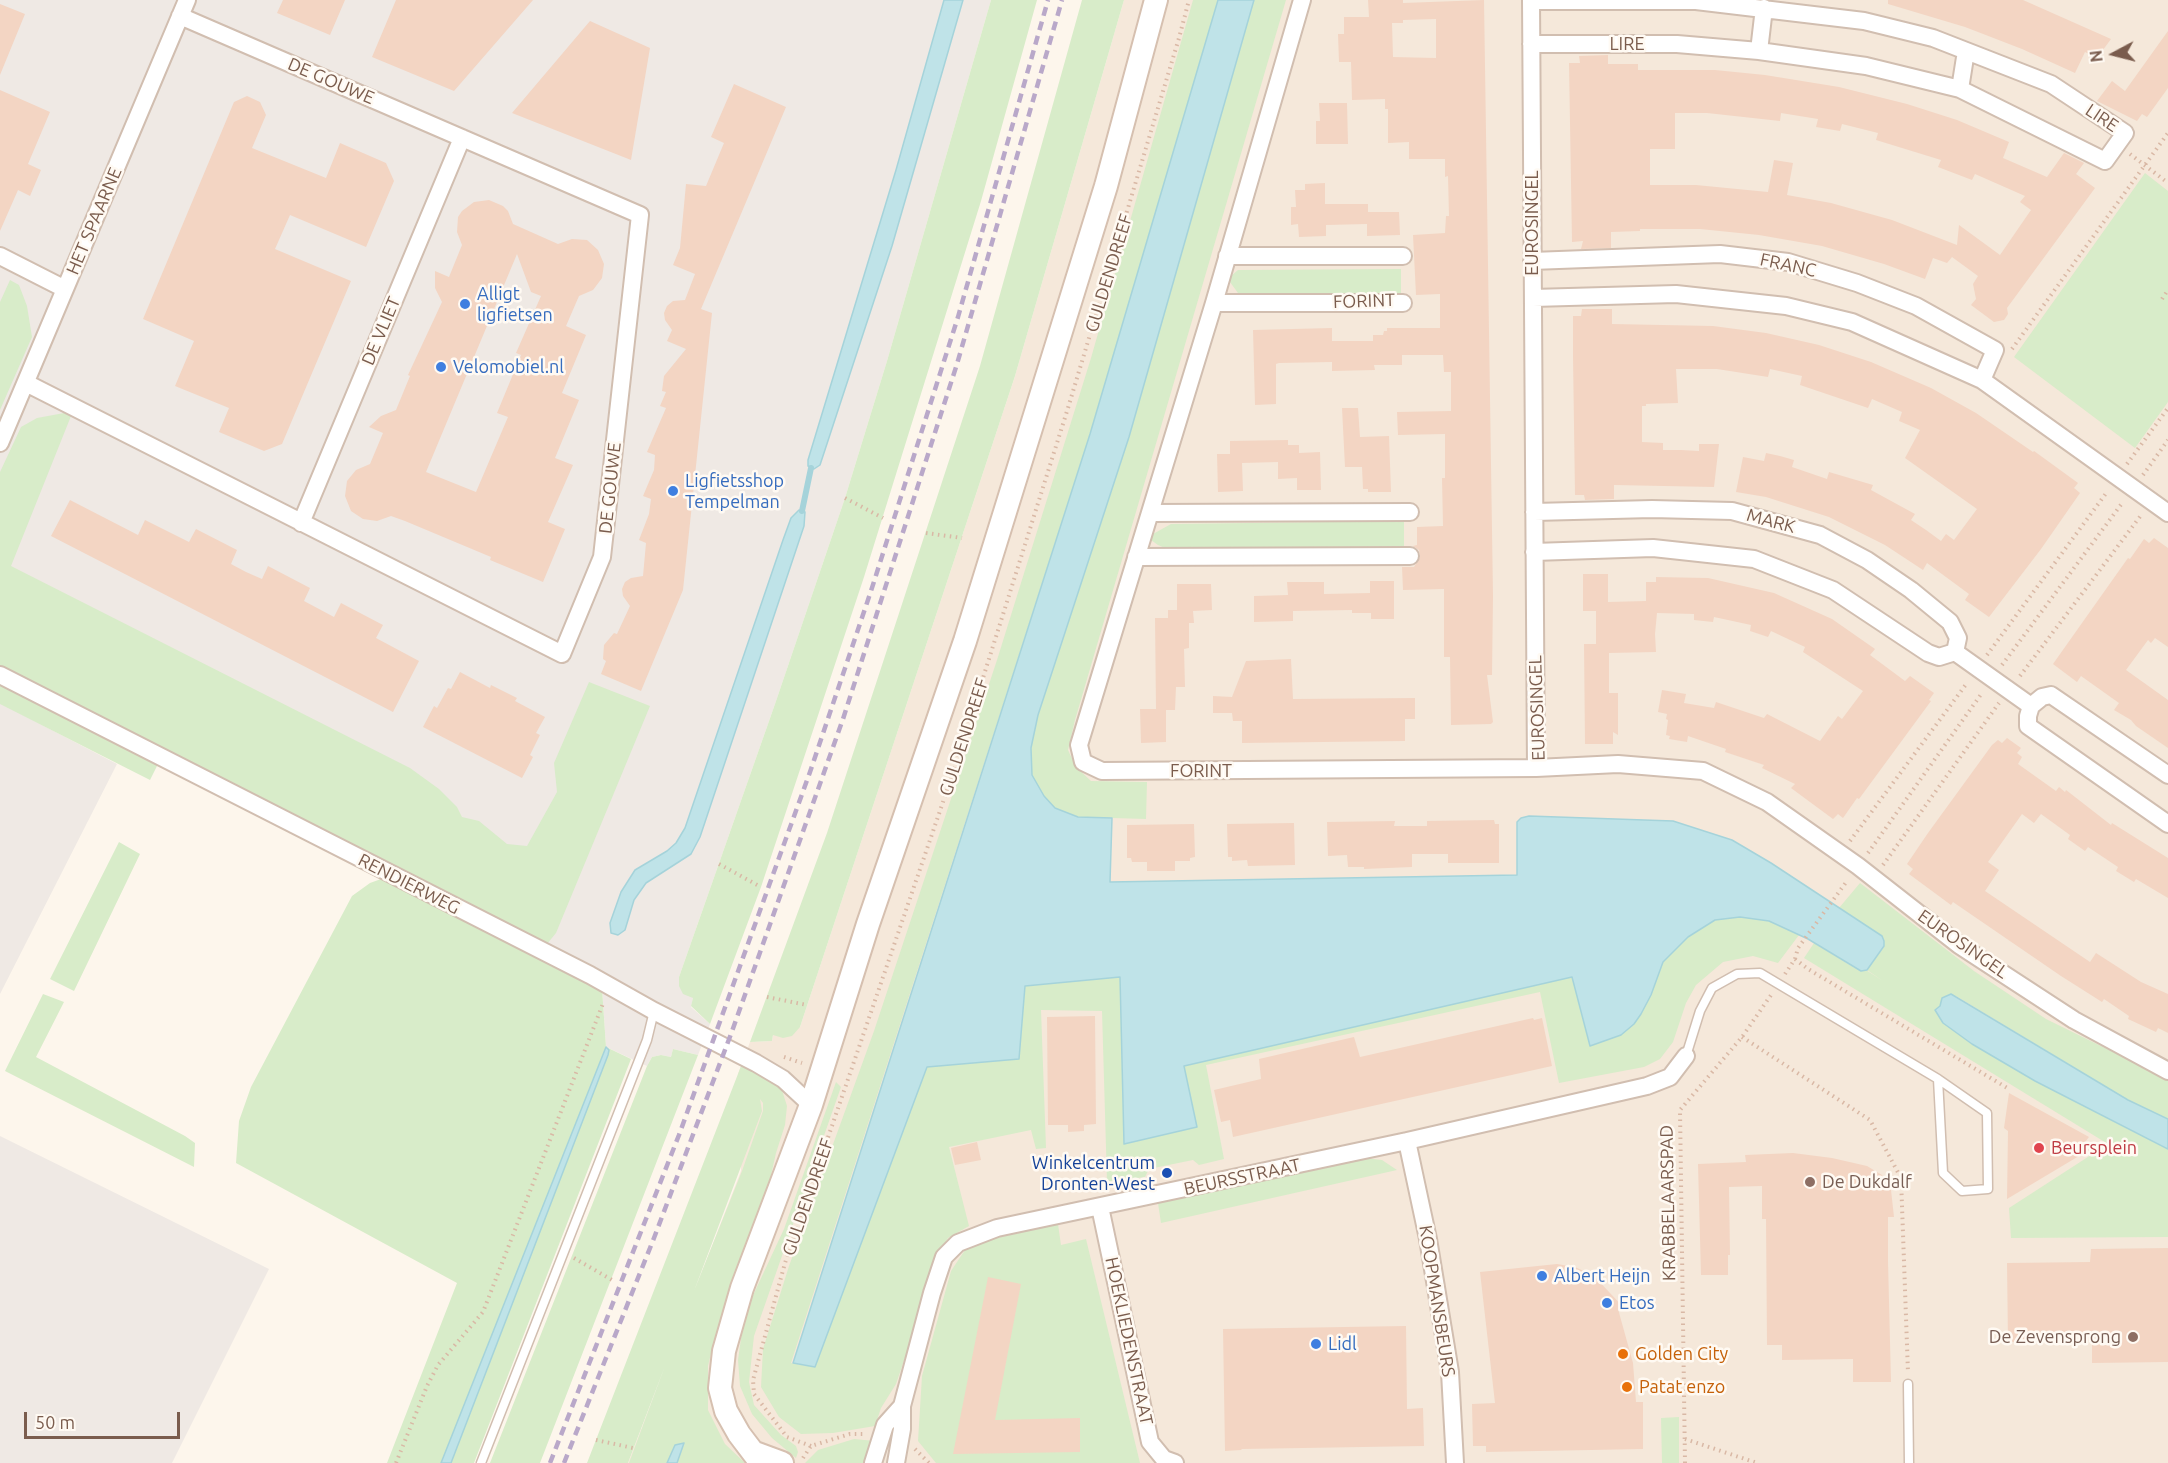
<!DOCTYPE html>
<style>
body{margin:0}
#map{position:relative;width:2168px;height:1463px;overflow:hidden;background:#fdf6ec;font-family:Ubuntu,sans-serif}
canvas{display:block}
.north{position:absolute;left:2084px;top:24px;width:60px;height:60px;-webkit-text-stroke:4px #fffaf3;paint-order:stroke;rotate:263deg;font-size:16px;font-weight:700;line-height:24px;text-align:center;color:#7a5c4d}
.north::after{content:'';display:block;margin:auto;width:21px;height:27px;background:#7a5c4d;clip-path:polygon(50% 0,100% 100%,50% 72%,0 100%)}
.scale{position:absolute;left:24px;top:1412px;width:156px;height:27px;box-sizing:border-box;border:3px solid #7a5c4d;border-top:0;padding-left:8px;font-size:18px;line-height:21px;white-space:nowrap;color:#7a5c4d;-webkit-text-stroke:4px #fffaf3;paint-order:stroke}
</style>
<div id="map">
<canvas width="2168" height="1463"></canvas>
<div class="north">N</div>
<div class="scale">50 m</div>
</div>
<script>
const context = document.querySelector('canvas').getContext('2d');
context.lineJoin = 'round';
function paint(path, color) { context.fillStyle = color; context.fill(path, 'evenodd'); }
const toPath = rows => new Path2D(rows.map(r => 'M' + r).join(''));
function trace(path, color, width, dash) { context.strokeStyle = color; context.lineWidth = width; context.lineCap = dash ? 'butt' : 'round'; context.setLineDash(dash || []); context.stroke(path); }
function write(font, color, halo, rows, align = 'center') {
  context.font = font + ' Ubuntu,sans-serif'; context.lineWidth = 5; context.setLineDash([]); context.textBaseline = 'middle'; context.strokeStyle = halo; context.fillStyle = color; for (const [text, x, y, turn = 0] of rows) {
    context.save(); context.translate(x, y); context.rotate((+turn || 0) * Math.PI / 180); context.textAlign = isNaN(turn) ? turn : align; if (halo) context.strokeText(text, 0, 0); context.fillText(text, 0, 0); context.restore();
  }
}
paint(toPath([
 [1124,0,2168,0,2168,1463,628,1463,741,1171,738,1074,750,1042,772,1041,773,1035,800,1027,1015,376]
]), '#f5e8da');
paint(toPath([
 [0,0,991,0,887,361,845,498,775,704,679,977,693,998,691,1007,710,1024,698,1055,673,1049,671,1057,661,1055,652,1057,647,1066,606,1047,602,987,0,673],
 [0,703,117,764,0,994],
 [0,1136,269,1269,172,1463,0,1463]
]), '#efe9e4');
paint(toPath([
 [991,0,1037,0,981,201,864,577,761,887,710,1024,691,1006,693,998,683,994,679,986,679,977,775,704,845,498,887,361],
 [1082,0,1124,0,1015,376,800,1027,792,1036,783,1038,773,1035,772,1041,750,1042,827,833,980,366],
 [1193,0,1218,0,1209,34,1090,434,791,1363,815,1367,927,1067,1019,1059,1025,986,1120,977,1124,1143,1183,1066,1572,977,1590,1045,1634,1024,1651,995,1663,962,1688,937,1715,920,1740,917,1769,921,1799,935,1778,963,1753,956,1723,962,1696,985,1686,1003,1673,1042,1660,1059,1644,1067,1559,1083,1540,992,1206,1065,1224,1159,1199,1165,1193,1160,1149,1169,1145,1177,1107,1182,1102,1011,1041,1010,1046,1148,1036,1149,1031,1130,949,1147,969,1226,948,1238,935,1259,912,1337,896,1384,881,1408,875,1426,833,1433,801,1434,779,1417,761,1387,763,1349,789,1266,874,1031,997,660,1091,358],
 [1254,0,1286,0,1075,720,1068,750,1076,767,1091,781,1147,782,1146,819,1078,817,1055,808,1044,796,1032,776,1031,748,1038,715,1129,437],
 [2145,173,2168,191,2168,402,2135,448,2014,357],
 [1401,269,1401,294,1246,297,1238,293,1230,282,1231,276,1238,270],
 [10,280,19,285,27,306,32,337,0,410,0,302],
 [64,413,71,416,11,566,410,768,439,789,457,807,462,817,479,821,507,844,527,846,557,792,554,763,589,682,650,706,556,933,547,944,0,667,0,472,21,427,37,418],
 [1404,521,1404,548,1172,551,1158,545,1151,540,1153,534,1171,524],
 [0,680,160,760,150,780,0,704],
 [119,842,140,854,74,991,50,979],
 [381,879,401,885,602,988,606,1047,631,1059,474,1463,451,1463,608,1055,606,1048,441,1463,387,1463,457,1283,236,1163,239,1121,251,1087,352,896,370,883],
 [1860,883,1974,971,2046,1019,2168,1079,2168,1119,2128,1100,1956,996,1942,998,1940,1006,1943,1023,1972,1044,2035,1081,2168,1149,2168,1237,2011,1238,2009,1208,2108,1144,1804,958,1814,943,1853,967,1861,971,1866,970,1883,981,1867,970,1884,947,1882,936,1839,908],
 [43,994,64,1002,36,1057,185,1136,195,1143,194,1167,5,1071],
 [673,1049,698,1055,540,1463,490,1463,647,1066,652,1057,661,1055,671,1057],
 [743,1061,781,1087,787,1106,785,1125,776,1153,767,1193,715,1337,708,1366,708,1410,725,1444,745,1463,677,1463,684,1444,675,1446,667,1463,629,1463,665,1366,628,1463,587,1463],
 [760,1099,763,1103,763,1111,742,1171,694,1291,762,1111],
 [836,1082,841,1087,754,1336,749,1382,754,1405,781,1435,796,1446,798,1452,796,1458,772,1438,752,1414,740,1386,738,1360,743,1324,749,1304,784,1229],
 [1356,1157,1382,1160,1397,1170,1161,1223,1158,1203],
 [1058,1224,1061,1245,1086,1239,1140,1463,936,1463,918,1441,922,1376,951,1271,965,1250,988,1240],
 [1679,1417,1679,1463,1662,1463,1661,1418],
 [854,1439,875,1441,866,1463,805,1463,818,1450]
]), '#d8ecc9');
const water = toPath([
 [944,0,963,0,892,246,820,465,814,469,808,466,808,460,896,170,944,0],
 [1218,0,1254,0,1129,437,1038,715,1031,748,1032,775,1044,796,1055,808,1078,817,1112,818,1110,882,1517,875,1517,822,1521,818,1529,816,1673,821,1732,840,1771,863,1882,936,1884,941,1884,946,1867,970,1861,971,1808,939,1769,921,1740,917,1715,920,1688,937,1663,962,1651,995,1641,1014,1634,1024,1621,1035,1590,1046,1572,977,1184,1066,1197,1127,1124,1144,1120,977,1025,986,1019,1059,927,1067,815,1367,793,1363,1090,434,1218,0],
 [799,510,805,512,804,526,700,837,691,854,646,883,634,900,625,930,618,935,611,933,610,923,621,892,635,870,667,851,676,843,685,828,783,540,791,518,799,510],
 [1951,994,2128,1100,2168,1119,2168,1149,2035,1081,1972,1044,1943,1023,1935,1010,1940,1006,1942,998,1951,994],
 [606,1047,609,1050,608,1055,451,1463,441,1463,606,1047],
 [684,1443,677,1463,667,1463,675,1445,684,1443]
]);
paint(water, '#bfe3e8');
trace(water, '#a5d3da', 1.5);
trace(toPath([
 [802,511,811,468]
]), '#a5d3da', 6);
paint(toPath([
 [283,0,345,0,330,35,277,13],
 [396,0,533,0,454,91,372,57],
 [1368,0,1403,0,1403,3,1484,0,1493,596,1492,675,1487,675,1493,722,1491,724,1451,725,1450,657,1444,657,1444,589,1403,590,1402,567,1414,567,1420,557,1419,550,1413,546,1417,545,1417,527,1443,526,1442,478,1445,478,1445,434,1398,435,1397,412,1451,411,1451,372,1444,372,1443,355,1402,355,1402,365,1374,365,1375,370,1332,371,1332,362,1279,363,1276,364,1276,404,1255,405,1253,330,1332,328,1332,341,1373,341,1373,335,1383,335,1384,331,1387,331,1387,328,1440,328,1440,294,1416,295,1413,235,1445,233,1446,216,1449,216,1448,176,1445,177,1445,159,1409,159,1409,142,1388,143,1388,109,1385,109,1385,99,1352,100,1351,62,1339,62,1338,34,1344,34,1344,17,1369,17],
 [1436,19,1436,58,1393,57,1392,23,1403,23,1403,20],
 [1888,0,2023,0,2111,39,2097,58,2085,52,2075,73,2022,49,1965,27,1888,4],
 [0,4,25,14,0,75],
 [590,21,650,48,631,160,512,113],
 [2168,31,2168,88,2147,117,2142,114,2137,121,2097,101,2112,81,2125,91],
 [1608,55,1608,64,1638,64,1638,70,1715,70,1765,75,1839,87,1907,104,1957,120,2009,142,2003,158,2047,177,2064,153,2084,163,2076,174,2095,188,2007,308,2008,314,2004,320,1994,322,1971,305,1976,299,1973,284,1978,276,1952,257,1947,263,1933,258,1925,279,1884,264,1822,246,1759,235,1700,229,1640,229,1640,231,1611,232,1611,248,1581,249,1583,241,1572,242,1569,63,1580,63,1579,56],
 [1675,113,1707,113,1780,121,1781,113,1818,119,1816,127,1840,131,1842,124,1878,133,1876,140,1941,160,1938,167,1972,180,1975,174,2025,196,2020,202,2031,210,2000,255,1959,225,1957,245,1892,220,1831,203,1787,195,1793,163,1774,160,1768,192,1696,185,1650,185,1650,149,1675,149],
 [734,84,786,107,701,309,712,313,683,590,641,691,601,674,606,661,603,659,604,645,614,633,617,634,630,606,623,596,622,589,625,582,631,578,643,576,646,543,639,540,649,514,651,499,643,496,654,470,655,455,647,452,666,408,660,406,666,392,662,391,664,376,686,349,667,341,672,330,665,320,664,313,667,306,673,301,685,300,695,274,673,265,680,248,686,184,706,186,724,143,711,137],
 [0,90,50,112,28,164,41,170,30,196,18,190,0,231],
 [247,96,260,102,266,115,252,148,326,178,340,143,386,163,394,181,366,247,290,215,275,249,351,281,282,444,264,451,219,432,229,408,175,386,194,341,143,319,234,102],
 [1319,103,1347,103,1348,144,1316,144,1316,121,1320,121],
 [1325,183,1325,204,1368,204,1368,212,1399,212,1400,235,1367,236,1367,224,1326,225,1326,236,1299,237,1298,224,1291,225,1291,207,1296,207,1295,190,1305,190,1305,184],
 [489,200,503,206,508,211,513,224,558,244,572,239,587,240,598,250,604,264,602,278,593,290,579,296,566,326,586,335,562,393,579,400,555,458,573,465,548,522,565,529,543,582,490,560,491,557,405,521,391,516,377,521,363,519,351,511,345,496,347,481,356,470,370,464,383,433,369,427,381,416,396,410,410,376,408,375,442,302,435,288,435,271,449,277,462,245,457,232,458,217,462,211,474,202],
 [517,254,531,292,541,296,516,353,521,355,497,413,508,417,476,492,426,472],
 [1582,309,1612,309,1612,324,1713,326,1766,333,1819,345,1871,362,1931,388,1976,413,2033,452,2034,451,2078,483,2074,488,2080,493,2041,549,1989,617,1965,600,1969,594,1927,563,1923,570,1885,545,1829,517,1766,497,1736,492,1743,457,1764,461,1766,453,1780,456,1794,460,1792,467,1827,479,1829,472,1873,485,1871,490,1915,514,1911,520,1926,530,1941,541,1946,534,1954,540,1977,509,1905,458,1920,430,1899,421,1902,412,1872,399,1868,408,1800,385,1802,376,1770,369,1768,377,1717,369,1676,369,1678,403,1646,404,1646,406,1642,406,1642,442,1663,443,1663,450,1681,450,1699,451,1699,444,1719,444,1714,487,1614,485,1614,499,1585,500,1584,495,1575,495,1573,356,1573,316,1581,316],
 [1342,408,1358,408,1360,437,1389,436,1391,492,1368,492,1368,489,1363,489,1362,467,1345,467],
 [1288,440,1288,445,1299,445,1299,453,1320,452,1321,490,1297,490,1297,478,1278,479,1278,462,1242,463,1243,491,1218,492,1217,454,1230,454,1230,441],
 [70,500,138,535,145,520,189,542,196,529,237,550,231,564,246,572,262,579,268,566,310,588,304,601,334,617,341,603,383,625,376,638,419,661,393,712,51,536],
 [2154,538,2168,548,2168,647,2155,638,2151,643,2148,640,2126,670,2168,700,2168,748,2136,726,2131,720,2114,710,2119,703,2081,676,2077,682,2053,664,2128,558,2130,559,2144,539,2149,543],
 [1583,574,1608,574,1608,602,1646,601,1646,582,1656,582,1656,577,1708,578,1774,593,1832,619,1875,649,1870,655,1905,681,1910,676,1934,693,1929,700,1931,701,1859,799,1857,798,1843,818,1838,814,1833,819,1791,788,1795,784,1762,768,1764,765,1725,752,1726,749,1688,736,1687,742,1669,739,1670,736,1666,735,1668,720,1666,719,1667,714,1658,712,1662,690,1686,694,1684,703,1714,708,1716,702,1764,718,1767,714,1820,741,1838,716,1842,719,1863,691,1803,652,1805,647,1771,631,1768,637,1750,631,1751,625,1714,617,1713,622,1694,620,1694,614,1657,613,1655,634,1656,652,1609,653,1609,693,1618,693,1618,735,1613,732,1613,744,1585,744,1584,644,1596,644,1596,611,1583,611],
 [1370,581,1394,581,1394,619,1371,619,1371,613,1352,613,1352,610,1293,611,1293,621,1254,622,1254,596,1288,595,1287,582,1324,582,1324,594,1370,593],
 [1177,584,1211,584,1212,610,1193,611,1194,623,1189,623,1189,648,1184,649,1185,687,1176,687,1175,710,1166,710,1166,742,1141,743,1140,709,1156,709,1155,618,1168,618,1168,610,1177,610],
 [1291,659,1293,699,1415,698,1415,719,1405,719,1405,741,1242,743,1242,721,1233,721,1232,713,1213,713,1213,696,1232,697,1246,661],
 [460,672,490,688,491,685,517,698,515,701,545,717,536,733,540,735,530,755,533,757,522,778,423,727,434,706,437,708,448,688,451,689],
 [2007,738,2021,748,2017,753,2022,757,2018,764,2056,791,2059,787,2065,792,2066,790,2111,825,2112,823,2168,858,2168,898,2136,879,2134,882,2116,871,2118,867,2088,847,2085,851,2068,839,2070,835,2041,814,2034,823,2022,814,1988,862,1999,870,1985,891,2090,962,2096,953,2141,982,2168,994,2168,1033,2158,1028,2156,1032,2128,1019,2129,1016,2104,999,2102,1002,2061,976,1953,902,1951,905,1909,874,1913,869,1907,864,1928,833,1992,745,1998,740,2002,743],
 [1494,820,1495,824,1499,824,1499,863,1448,863,1448,854,1412,854,1412,867,1364,869,1364,867,1348,867,1347,855,1328,856,1327,822,1395,821,1394,826,1427,826,1427,821],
 [1294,823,1295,865,1248,866,1247,860,1232,861,1232,857,1228,857,1227,824],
 [1194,824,1195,857,1190,858,1190,861,1175,861,1175,871,1147,871,1147,862,1132,862,1131,858,1127,858,1127,825],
 [1095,1016,1096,1124,1084,1125,1084,1131,1068,1132,1068,1125,1048,1125,1047,1017],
 [1533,1018,1534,1020,1542,1018,1552,1066,1233,1137,1230,1120,1221,1122,1214,1090,1261,1079,1259,1059,1354,1037,1360,1057],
 [2009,1093,2089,1137,2085,1142,2089,1150,2007,1199,2008,1131,2004,1128],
 [977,1142,981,1160,955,1165,951,1148],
 [1793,1153,1832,1158,1867,1166,1882,1175,1891,1190,1894,1217,1888,1217,1888,1261,1891,1382,1853,1382,1853,1359,1782,1360,1782,1345,1767,1345,1766,1219,1762,1219,1762,1186,1729,1187,1730,1255,1728,1255,1728,1275,1701,1275,1698,1164,1746,1162,1745,1155],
 [2168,1248,2168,1362,2092,1363,2092,1341,2008,1342,2007,1263,2090,1262,2091,1249],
 [1557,1264,1575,1267,1594,1276,1625,1309,1618,1309,1633,1363,1636,1402,1643,1402,1643,1449,1486,1452,1486,1446,1473,1446,1472,1404,1495,1403,1480,1272],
 [988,1277,1021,1284,995,1420,1080,1418,1080,1452,953,1454],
 [1406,1326,1407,1409,1423,1408,1424,1446,1242,1449,1241,1450,1225,1451,1223,1329]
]), '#f3d5c3');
const lane = toPath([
 [1686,1056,1700,1011,1712,988,1737,974,1760,973,1938,1079,1943,1173,1962,1191,1988,1189,1987,1113,1938,1079],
 [1908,1384,1909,1463],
 [481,1463,647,1040,654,1011]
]);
const street = toPath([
 [1302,0,1214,303,1079,745,1083,762,1102,771,1536,768,1618,764,1703,771,1767,802,1858,866,1959,945,2074,1020,2168,1071],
 [1531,0,1536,768],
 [1531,1,1696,1,1864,21,1933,38,2051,84,2125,133,2105,161,1960,89,1866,66,1759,51,1677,44,1531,44],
 [1759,51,1764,8],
 [1960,89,1966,51],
 [0,256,65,289],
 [1227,256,1403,256],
 [1532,261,1720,254,1788,262,1857,283,1916,306,1995,350,1982,380,1852,322,1786,306,1676,294,1533,298],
 [1214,303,1403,303],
 [1982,380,2168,513],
 [26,383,562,654,602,557,640,215,180,16],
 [0,443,187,0],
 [1534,512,1652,509,1732,511,1820,535,1867,560,1911,590,1950,622,1958,638,1955,652,1939,657,1928,653,1833,590,1754,559,1653,548,1534,552],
 [1150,513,1410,512],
 [301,523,462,138],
 [1136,557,1410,556],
 [1955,652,2031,706],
 [0,675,590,975,654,1011,756,1063,783,1079,811,1105],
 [2168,775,2051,695,2042,697,2031,706,2028,716,2028,726,2168,824],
 [1407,1141,1428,1239,1450,1372,1455,1463],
 [1100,1207,1150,1442,1164,1459,1175,1463],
 [873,1463,885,1425,902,1406],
 [896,1463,902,1429,902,1406,932,1293,944,1257,958,1243,997,1228,1407,1141,1647,1086,1670,1077,1686,1056]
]);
const secondary = toPath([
 [755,1453,782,1463],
 [761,1463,739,1434,726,1411,720,1388,724,1351,742,1288,811,1105,868,924,965,641,1106,186,1156,0]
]);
trace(lane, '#d1beb0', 11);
trace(street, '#d1beb0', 20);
trace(secondary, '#d6c0b0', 26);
trace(toPath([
 [2130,154,2168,183],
 [2162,299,2168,290],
 [2012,349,2168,133],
 [2127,464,2168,408],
 [2143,475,2168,440],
 [845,498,883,518],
 [926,533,962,538],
 [1987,655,2107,492],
 [2002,665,2123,502],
 [2020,676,2142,514],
 [1850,841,1967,683],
 [1868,853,1982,693],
 [719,864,761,887],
 [1883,865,1999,703],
 [1795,959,1808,969,2009,1089],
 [1785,974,1795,959,1798,948,1847,881],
 [767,997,807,1005],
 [1742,1037,1870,1120,1901,1178,1908,1373],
 [784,1057,802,1063],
 [574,1258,612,1280],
 [1685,1439,1757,1463],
 [596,1440,633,1448],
 [811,1446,787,1437,754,1394,753,1380,785,1263,954,770,1068,408,1179,38,1189,0],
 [915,1449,929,1463],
 [803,1458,811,1446,850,1434,865,1434],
 [396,1463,427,1386,438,1365,483,1312,604,1001],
 [1685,1463,1680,1110,1742,1037,1771,995]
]), '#d9b8a5', 4, [1.5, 4.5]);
trace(lane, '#fff', 8);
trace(street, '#fff', 16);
trace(secondary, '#fff', 22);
trace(toPath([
 [550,1463,679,1135,810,772,871,591,958,317,1048,0],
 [564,1463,654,1238,731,1034,843,719,957,364,1062,0]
]), '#b9a8c9', 4.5, [9, 6]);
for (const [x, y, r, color] of [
 [465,304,6,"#3f7fe0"],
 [441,367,6,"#3f7fe0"],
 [673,491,6,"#3f7fe0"],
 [2039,1148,6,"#e0444e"],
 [1167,1173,6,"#1a4fb4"],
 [1810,1182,6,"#8d6e63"],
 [1542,1276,6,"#3f7fe0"],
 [1607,1303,6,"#3f7fe0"],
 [2133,1337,6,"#8d6e63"],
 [1316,1344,6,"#3f7fe0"],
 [1623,1354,6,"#e8710a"],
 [1627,1387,6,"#e8710a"]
]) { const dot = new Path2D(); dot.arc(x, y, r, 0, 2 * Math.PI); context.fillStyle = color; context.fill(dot); trace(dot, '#fffaf3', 2); }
write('18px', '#7a5c4d', '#fffaf3', [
 ["LIRE",1627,44],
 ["DE GOUWE",331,81,23],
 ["LIRE",2102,118,34],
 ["HET SPAARNE",94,221,-67],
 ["EUROSINGEL",1532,223,-90],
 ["FRANC",1788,265,12],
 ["GULDENDREEF",1109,273,-73],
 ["FORINT",1364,301,-2],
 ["DE VLIET",381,331,-67],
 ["DE GOUWE",610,488,-84],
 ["MARK",1771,521,15],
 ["EUROSINGEL",1537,708,-92],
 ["GULDENDREEF",964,737,-72],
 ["FORINT",1201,771],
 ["RENDIERWEG",409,884,27],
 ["EUROSINGEL",1963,944,35],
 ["BEURSSTRAAT",1242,1177,-12],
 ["GULDENDREEF",808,1197,-71],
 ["KRABBELAARSPAD",1668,1203,-91],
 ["KOOPMANSBEURS",1437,1301,81],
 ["HOEKLIEDENSTRAAT",1129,1341,78]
]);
write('18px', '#366cbe', '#fffaf3', [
 ["Alligt",477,294],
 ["ligfietsen",477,315],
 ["Velomobiel.nl",453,367],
 ["Ligfietsshop",685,481],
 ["Tempelman",685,502],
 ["Albert Heijn",1554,1276],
 ["Etos",1619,1303],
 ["Lidl",1328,1344]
], 'left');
write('18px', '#be3a42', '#fffaf3', [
 ["Beursplein",2051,1148]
], 'left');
write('18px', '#164399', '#fffaf3', [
 ["Winkelcentrum",1155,1163],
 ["Dronten-West",1155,1184]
], 'right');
write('18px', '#785e54', '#fffaf3', [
 ["De Dukdalf",1822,1182],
 ["De Zevensprong",2121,1337,"right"]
], 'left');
write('18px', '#c56008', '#fffaf3', [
 ["Golden City",1635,1354],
 ["Patat enzo",1639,1387]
], 'left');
</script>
